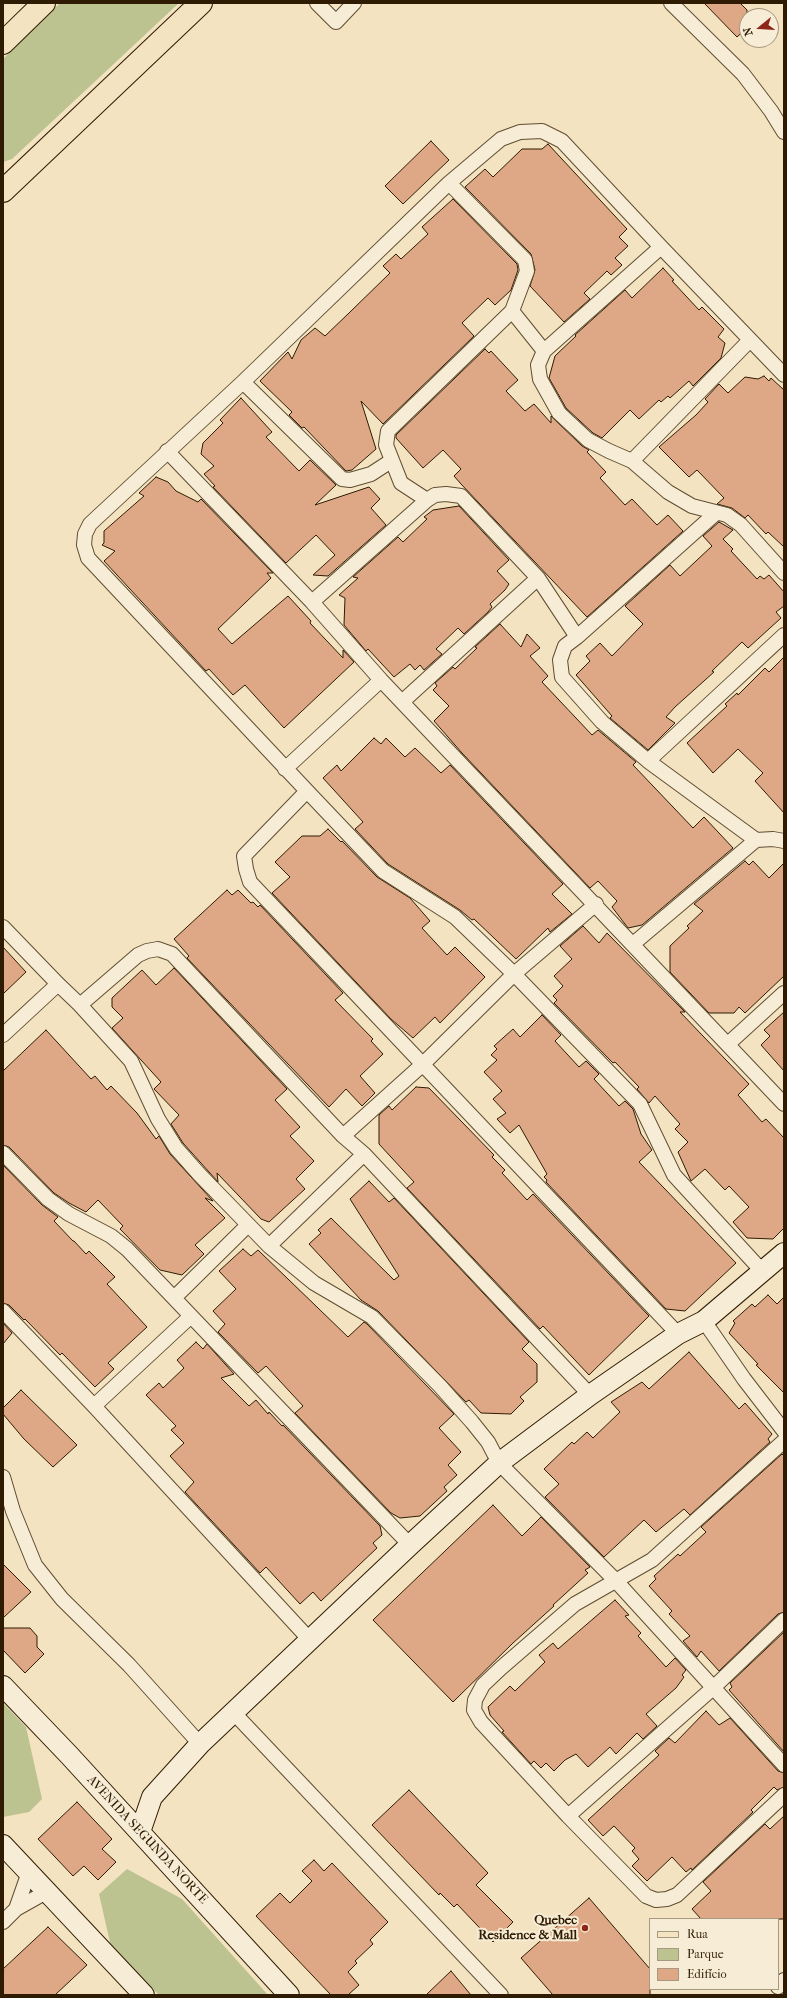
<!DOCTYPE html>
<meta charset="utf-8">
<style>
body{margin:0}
#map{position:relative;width:787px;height:1998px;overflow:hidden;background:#f3e3c0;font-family:"IM FELL French Canon",serif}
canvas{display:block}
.frame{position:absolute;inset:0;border:4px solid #2f1b02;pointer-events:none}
.legend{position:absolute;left:649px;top:1918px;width:130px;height:72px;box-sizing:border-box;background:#f7edd6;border:1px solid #a79981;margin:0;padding:5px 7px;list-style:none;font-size:12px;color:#2f1b02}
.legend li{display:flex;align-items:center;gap:8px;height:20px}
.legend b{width:20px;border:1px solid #a79981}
.north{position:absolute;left:739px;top:8px;width:40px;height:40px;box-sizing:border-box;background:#f7edd6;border:1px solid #a79981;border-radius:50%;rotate:252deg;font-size:11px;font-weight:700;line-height:16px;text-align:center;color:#2f1b02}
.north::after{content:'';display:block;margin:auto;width:14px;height:18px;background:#8f2418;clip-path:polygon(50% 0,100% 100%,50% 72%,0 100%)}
</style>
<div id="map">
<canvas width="787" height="1998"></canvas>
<div class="frame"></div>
<ul class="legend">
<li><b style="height:5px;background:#f3e3c0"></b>Rua</li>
<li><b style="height:11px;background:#bcc391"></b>Parque</li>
<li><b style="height:11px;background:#dea886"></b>Edifício</li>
</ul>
<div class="north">N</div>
</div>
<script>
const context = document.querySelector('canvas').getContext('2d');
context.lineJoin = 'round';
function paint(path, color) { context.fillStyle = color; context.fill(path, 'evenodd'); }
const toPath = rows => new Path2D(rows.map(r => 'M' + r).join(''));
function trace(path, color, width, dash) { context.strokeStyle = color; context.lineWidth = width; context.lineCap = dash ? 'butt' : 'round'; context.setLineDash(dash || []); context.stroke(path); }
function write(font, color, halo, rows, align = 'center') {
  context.font = font + ' "IM FELL French Canon",serif'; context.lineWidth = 4; context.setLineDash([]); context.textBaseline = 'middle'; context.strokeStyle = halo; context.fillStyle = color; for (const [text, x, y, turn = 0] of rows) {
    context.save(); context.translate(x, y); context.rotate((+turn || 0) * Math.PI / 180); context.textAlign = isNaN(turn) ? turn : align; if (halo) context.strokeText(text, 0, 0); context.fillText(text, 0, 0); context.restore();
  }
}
paint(toPath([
 [60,3,179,3,12,159,3,162,3,59],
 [3,1703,26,1727,42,1799,29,1812,3,1817],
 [127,1869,182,1899,268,1995,159,1995,111,1947,99,1894]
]), '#bcc391');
const building = toPath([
 [704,3,740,3,747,10,747,28,737,37,704,3],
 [431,141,449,160,403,204,385,186,431,141],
 [548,144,627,229,619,237,628,246,615,258,622,265,611,275,607,271,584,293,590,299,564,322,530,286,535,270,531,254,465,187,485,169,493,177,522,149,542,149,548,144],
 [453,199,517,264,518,270,511,290,495,305,488,298,462,323,474,336,383,424,361,401,376,449,352,470,346,471,304,427,302,428,289,415,292,412,260,381,288,352,292,359,301,340,315,328,325,336,349,313,390,273,383,266,396,254,401,259,428,234,422,227,453,199],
 [663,268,674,280,672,281,699,310,702,307,724,329,718,337,725,343,721,358,693,386,689,381,670,398,668,396,661,402,659,400,639,419,630,410,602,438,593,433,566,408,549,378,555,356,576,336,575,335,625,290,632,298,663,268],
 [485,349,489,353,491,351,518,380,506,391,525,411,534,404,551,423,551,416,582,446,589,450,587,452,606,472,600,478,625,505,632,499,657,525,668,515,683,531,587,617,461,484,454,476,461,469,443,450,423,468,396,438,396,435,485,349],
 [764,376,769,381,771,378,784,390,784,547,768,532,766,534,748,515,745,518,732,508,717,504,724,498,697,470,689,477,659,447,696,415,708,402,705,399,719,384,728,393,745,377,758,379,764,376],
 [241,398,272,432,266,437,299,471,310,460,336,485,315,505,369,487,380,499,371,508,386,525,328,576,313,575,335,555,316,535,286,563,213,487,215,486,204,474,214,466,201,454,203,443,223,423,220,420,241,398],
 [156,477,168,482,176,491,198,502,201,499,273,573,267,573,271,578,218,629,232,644,288,596,311,621,310,623,343,658,343,650,354,662,284,728,245,685,233,695,209,669,206,671,104,561,115,551,102,545,104,543,104,531,144,496,139,493,156,477],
 [459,506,509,560,497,571,509,584,505,590,490,604,492,607,488,612,464,634,458,628,436,649,442,654,424,670,420,665,415,670,410,664,394,677,368,649,366,651,344,625,345,598,339,595,358,578,353,577,398,537,403,542,427,519,424,517,433,510,459,506],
 [719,522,733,530,723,539,733,549,731,551,757,579,760,576,764,579,769,575,784,592,784,606,776,612,781,618,748,648,742,642,712,671,714,672,675,707,666,717,675,723,648,750,610,718,612,716,576,675,590,661,586,656,600,643,612,656,643,624,625,606,670,565,680,576,712,546,703,536,719,522],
 [500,624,521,647,527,634,540,648,530,656,548,676,542,682,592,735,598,730,636,762,633,765,693,828,704,817,733,848,642,925,628,928,612,907,617,901,598,881,590,888,462,753,434,721,449,706,433,690,437,686,435,683,453,667,455,669,477,648,475,647,500,624],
 [784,657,784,813,755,781,763,773,738,749,713,773,687,743,727,706,725,704,737,693,738,695,765,668,769,672,784,657],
 [374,738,381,744,386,738,405,757,415,748,441,773,450,765,563,884,552,894,572,914,550,932,548,928,516,959,474,919,472,920,460,910,388,864,355,829,363,822,323,778,337,765,341,771,374,738],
 [328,829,341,842,342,841,377,877,410,898,430,921,422,928,447,955,455,947,485,977,440,1023,435,1017,413,1038,391,1019,272,893,290,877,275,862,302,836,320,836,328,829],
 [745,861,749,865,753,861,769,878,784,863,784,976,745,1013,739,1007,734,1013,709,1013,670,972,670,946,689,928,687,926,703,911,694,904,745,861],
 [227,890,232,895,238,890,251,903,253,902,258,907,260,905,343,993,335,1000,373,1039,371,1041,383,1054,360,1076,375,1093,362,1106,346,1089,329,1107,187,958,189,956,174,939,227,890],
 [583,926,599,943,607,933,685,1012,680,1012,749,1084,738,1095,762,1122,766,1119,784,1138,784,1228,773,1239,747,1238,733,1222,749,1207,729,1186,725,1190,705,1169,691,1181,678,1152,688,1142,675,1129,680,1124,655,1096,649,1103,637,1089,639,1087,615,1062,613,1063,554,1003,557,1000,553,996,563,986,554,976,572,959,560,946,583,926],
 [3,947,26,972,3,994,3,947],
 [174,968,287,1089,275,1100,300,1127,290,1136,314,1161,296,1179,305,1189,269,1222,261,1219,217,1173,218,1182,183,1143,171,1124,179,1115,154,1089,161,1082,112,1028,123,1018,112,1007,112,998,142,970,156,985,174,968],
 [784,1012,784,1071,761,1045,770,1036,764,1030,784,1012],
 [542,1015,561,1035,555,1041,579,1067,586,1061,599,1074,594,1079,619,1106,625,1101,633,1109,641,1134,652,1150,639,1162,736,1263,685,1311,666,1309,546,1182,547,1180,544,1177,547,1174,519,1125,510,1133,497,1119,506,1113,493,1099,502,1091,484,1072,497,1060,491,1055,497,1049,494,1046,513,1029,520,1037,542,1015],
 [46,1030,91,1079,95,1076,107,1090,111,1086,137,1113,156,1139,159,1136,170,1154,213,1201,205,1198,225,1218,195,1245,204,1254,182,1275,160,1270,120,1229,123,1226,98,1200,86,1212,69,1203,54,1193,9,1147,3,1145,3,1071,46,1030],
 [416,1087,429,1088,494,1155,492,1157,505,1170,502,1173,527,1200,533,1194,649,1316,589,1375,543,1326,540,1329,407,1188,414,1182,379,1144,379,1115,389,1106,392,1110,416,1087],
 [3,1165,42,1205,58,1217,54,1221,73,1241,74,1241,86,1254,89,1251,115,1277,107,1284,147,1327,108,1363,114,1369,95,1387,62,1353,60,1355,25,1319,24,1320,9,1305,3,1303,3,1165],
 [369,1181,389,1202,394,1198,529,1342,522,1349,537,1364,537,1382,520,1397,524,1401,511,1414,481,1413,469,1400,466,1402,378,1311,361,1300,309,1244,321,1233,318,1230,331,1218,394,1280,399,1276,350,1199,369,1181],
 [243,1249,251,1256,258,1250,348,1337,364,1322,367,1324,454,1414,439,1428,461,1452,448,1465,457,1475,444,1487,447,1491,420,1516,400,1518,391,1513,295,1413,303,1406,266,1366,258,1373,218,1332,225,1324,213,1311,236,1289,219,1271,243,1249],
 [768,1295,777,1304,784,1297,784,1393,756,1365,758,1364,729,1333,735,1323,733,1321,752,1304,755,1307,768,1295],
 [3,1323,12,1333,3,1344,3,1323],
 [196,1342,203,1349,207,1344,234,1374,221,1378,249,1406,256,1400,268,1414,269,1412,282,1426,283,1425,380,1526,382,1535,373,1543,377,1548,321,1601,313,1592,300,1604,266,1567,260,1573,185,1492,194,1482,170,1456,184,1443,171,1430,176,1426,146,1395,159,1383,163,1388,184,1368,177,1360,196,1342],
 [689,1352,739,1409,745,1403,772,1434,768,1439,770,1442,690,1515,684,1509,656,1532,644,1520,604,1557,545,1497,559,1484,544,1469,572,1442,574,1444,587,1432,593,1438,620,1412,611,1402,642,1382,649,1389,689,1352],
 [21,1390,77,1445,53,1467,24,1439,3,1414,3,1408,21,1390],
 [782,1454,784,1456,784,1612,778,1614,719,1671,701,1651,697,1657,683,1641,690,1636,669,1614,672,1611,649,1586,656,1579,654,1576,678,1554,680,1556,706,1532,701,1527,782,1454],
 [493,1505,522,1536,541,1517,590,1567,585,1570,588,1573,553,1605,554,1606,513,1643,453,1702,373,1620,493,1505],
 [3,1564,31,1592,3,1618,3,1564],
 [615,1600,629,1615,625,1616,641,1633,638,1636,666,1667,675,1658,686,1670,682,1675,684,1677,676,1688,646,1714,657,1726,643,1739,637,1733,616,1754,610,1747,588,1767,576,1754,565,1760,554,1771,546,1763,541,1768,534,1761,531,1764,502,1732,504,1731,490,1715,488,1707,510,1686,515,1691,545,1662,539,1655,553,1643,558,1649,615,1600],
 [3,1628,30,1628,37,1636,37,1647,44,1654,25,1673,3,1650,3,1628],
 [784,1632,784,1752,729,1690,732,1687,730,1683,784,1632],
 [706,1711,719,1725,730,1718,778,1771,784,1773,784,1787,777,1790,774,1787,751,1810,753,1812,692,1870,691,1868,686,1872,672,1857,647,1881,632,1866,639,1859,632,1851,635,1848,614,1826,603,1836,588,1820,659,1755,655,1751,669,1738,675,1743,706,1711],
 [409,1790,488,1873,476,1885,513,1922,493,1942,457,1904,454,1907,440,1893,439,1895,372,1825,409,1790],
 [77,1802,112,1839,102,1849,116,1862,98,1880,84,1866,73,1876,38,1839,77,1802],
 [784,1816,784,1919,701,1919,692,1909,711,1891,703,1882,765,1824,770,1829,784,1816],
 [314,1860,324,1871,332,1863,388,1922,370,1940,373,1944,355,1961,357,1963,348,1972,359,1985,348,1995,331,1995,256,1916,280,1893,290,1903,312,1881,302,1871,314,1860],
 [589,1898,650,1969,650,1995,553,1995,521,1958,589,1898],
 [48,1927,87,1965,55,1995,3,1995,3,1969,48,1927],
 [451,1971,471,1995,426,1995,451,1971]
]);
paint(building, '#dea886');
trace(building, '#2f1b02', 1);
const street = toPath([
 [317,3,336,22,354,3],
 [671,3,743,74,771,111,784,132],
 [449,183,525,260,527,271,512,311,544,351,538,365,540,379,559,413,588,440,609,451,632,461,668,492,692,506,727,515,741,525,784,573],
 [544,351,661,247],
 [243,382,342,479,350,480,371,474,391,461],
 [167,451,312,602,381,680,784,1104],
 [632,461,750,340],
 [427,500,401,483,386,445,388,431,512,311],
 [312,602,427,500,435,495,446,494,461,496,538,578,577,637,565,646,560,660,562,677,602,722,648,761],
 [577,637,716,513],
 [402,702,538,578],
 [285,769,381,680],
 [307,791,383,871,455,917,514,974,640,1104,674,1175,762,1271],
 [756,840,648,761,784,635],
 [3,927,58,984,80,1005,131,1061,158,1119,176,1148,199,1174,269,1246,314,1283,372,1317,440,1386,472,1422,488,1442,499,1463,616,1581,784,1765],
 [633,944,756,840,773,839,784,841],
 [80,1005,138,955,147,951,158,949,172,954,343,1136,364,1154,590,1395],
 [3,1035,58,984],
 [728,1044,784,993],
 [343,1136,422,1065,514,974,596,904],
 [3,1153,48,1199,69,1214,111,1236,127,1249,410,1545],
 [269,1246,364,1154],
 [175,1297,248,1225],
 [3,1311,94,1406,310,1640],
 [704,1321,744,1379,784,1431],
 [678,1334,250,882,246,869,244,856,307,791,88,558,84,545,85,534,90,524,243,382,449,183,501,139,520,132,542,131,562,141,661,247,784,375],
 [94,1406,191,1316],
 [784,1441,652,1560,575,1604,501,1668,483,1685,475,1700,474,1710,481,1722,568,1816,646,1896,656,1900,667,1899,677,1895,784,1795],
 [3,1477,13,1511,35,1565,62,1599,129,1665,200,1744],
 [233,1712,501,1995],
 [568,1816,713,1688,784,1620],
 [16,1909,29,1872],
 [3,1922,16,1909,48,1891],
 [778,1987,784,1980]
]);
const secondary = toPath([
 [3,1686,69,1755,289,1995],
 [140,1832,152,1797,200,1744,410,1545,499,1463,590,1395,678,1334,704,1321,784,1253],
 [3,1845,144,1995]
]);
const primary = toPath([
 [3,43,44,3],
 [3,191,201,3]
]);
trace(street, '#604d32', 16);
trace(secondary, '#2f1b02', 22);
trace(primary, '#2f1b02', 24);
trace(street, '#f7edd6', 14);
trace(secondary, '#f7edd6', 20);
trace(primary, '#f3e3c0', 22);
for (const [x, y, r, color] of [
 [585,1928,4,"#8f2418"]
]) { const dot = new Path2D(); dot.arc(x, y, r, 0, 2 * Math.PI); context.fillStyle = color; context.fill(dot); trace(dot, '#f7edd6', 1.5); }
write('13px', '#2f1b02', '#f7edd6', [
 ["AVENIDA SEGUNDA NORTE",147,1840,47]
]);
write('bold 13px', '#2f1b02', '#f7edd6', [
 ["Quebec",577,1921],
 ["Residence & Mall",577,1936]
], 'right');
</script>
